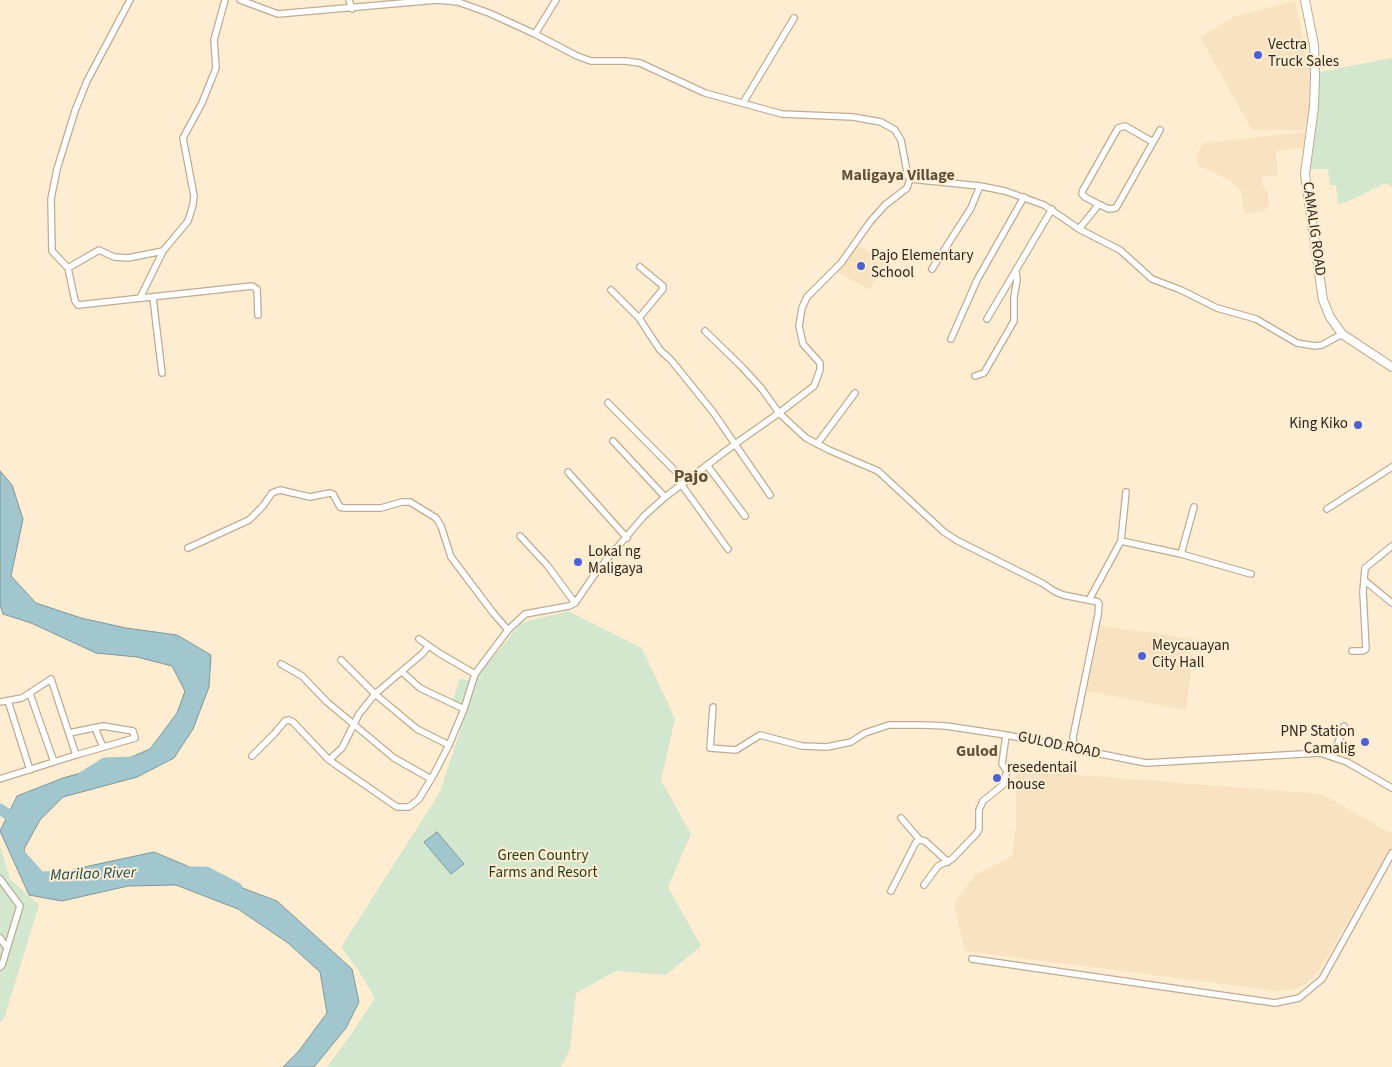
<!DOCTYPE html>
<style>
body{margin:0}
canvas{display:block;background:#ffedd2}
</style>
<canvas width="1392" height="1067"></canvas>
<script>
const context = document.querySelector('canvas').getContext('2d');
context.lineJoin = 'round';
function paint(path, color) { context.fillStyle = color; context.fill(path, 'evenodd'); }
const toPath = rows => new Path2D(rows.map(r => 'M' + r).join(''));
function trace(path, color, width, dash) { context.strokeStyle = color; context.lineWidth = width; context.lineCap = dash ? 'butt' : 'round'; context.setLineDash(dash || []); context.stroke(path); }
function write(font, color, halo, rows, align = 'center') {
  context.font = font + ' "Source Sans 3",sans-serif'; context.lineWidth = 4; context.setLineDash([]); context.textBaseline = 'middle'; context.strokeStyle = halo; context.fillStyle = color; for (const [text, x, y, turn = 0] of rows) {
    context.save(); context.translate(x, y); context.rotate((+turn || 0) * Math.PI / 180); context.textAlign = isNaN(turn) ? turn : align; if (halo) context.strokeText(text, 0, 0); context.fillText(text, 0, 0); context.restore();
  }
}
paint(toPath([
 [1295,1,1310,72,1309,112,1305,130,1252,130,1200,37,1233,17],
 [1305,132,1306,148,1276,151,1278,175,1262,177,1262,185,1267,191,1269,200,1268,208,1261,212,1244,214,1241,191,1230,180,1197,165,1196,157,1203,143],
 [856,244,886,262,869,290,836,271],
 [1098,625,1195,639,1186,710,1086,691],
 [1016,770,1322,794,1392,834,1392,846,1320,969,1306,984,1292,990,1277,991,965,951,954,904,974,876,1012,856,1016,825]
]), '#f9e2c1');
paint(toPath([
 [1392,58,1392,187,1386,183,1347,202,1338,204,1336,185,1330,185,1328,169,1305,169,1315,73],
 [568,611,642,648,675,719,661,780,691,834,668,887,701,946,666,975,616,971,576,993,570,1049,561,1067,327,1067,352,1033,375,998,358,970,341,947,440,792,478,676,521,623],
 [460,678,472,682,464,707,452,702],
 [0,845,10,879,39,905,4,1019,0,1022]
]), '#d3e6ce');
const water = toPath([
 [0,471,12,485,23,519,11,576,36,603,81,618,126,628,177,635,211,655,209,687,193,729,174,758,137,777,63,797,40,820,24,849,27,862,52,881,75,869,154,852,216,878,277,901,352,969,359,1002,346,1028,314,1067,283,1067,298,1052,327,1013,320,972,288,943,238,909,176,885,128,886,62,901,29,895,0,831,17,796,63,778,117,763,150,749,177,713,185,691,172,666,137,657,96,653,31,623,3,614,0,605,0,471],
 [437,832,464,864,451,874,424,842,437,832]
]);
paint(water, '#a1c6ce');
trace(water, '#7e9698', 1);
trace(toPath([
 [83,777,105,763,133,762],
 [0,809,19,822],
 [16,850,40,877,76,876],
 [187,872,206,872,237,888]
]), '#a1c6ce', 11);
const street = toPath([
 [130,0,87,81,75,111,57,169,51,199,52,251,68,268,75,301,78,305,252,286,257,289,258,315],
 [240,0,278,14,437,0,458,2,489,13,535,34,577,56,591,61,625,61,640,63,705,93,782,114,853,117,881,122,895,130,901,140,908,177,910,179,907,188,885,205,870,222,841,263,807,297,802,308,799,326,803,344,820,363,820,370,814,386,779,413,735,444,665,497,644,516,597,571,575,603,569,606,525,614,508,630,475,674,464,709,449,745,434,774,419,799,409,807,397,807,329,760],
 [349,0,352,9],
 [535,34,556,0],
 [743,103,794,18],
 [910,179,980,186,1005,191,1044,205,1079,229,1120,250,1152,279,1181,290,1217,308,1256,319,1297,343,1315,346,1322,345,1342,334],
 [1098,204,1085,197,1082,194,1083,190,1118,128,1125,126,1153,142],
 [1079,229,1096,208,1098,204,1109,209,1116,208,1160,130],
 [68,268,99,250,114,257,128,258,163,251],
 [932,269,971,208,980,186],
 [611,290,639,318,660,350,671,360,713,412,770,495],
 [140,298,163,251,188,221,193,205,194,196,183,138,202,103,216,68,214,40,225,0],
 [153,298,162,373],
 [639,318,663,289,663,286,640,267],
 [987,319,1052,209],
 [705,331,742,367,762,389,779,413,806,438,829,450,878,471,944,532,958,541,1042,583,1054,591,1063,595,1098,602,1099,604,1098,615,1073,737,1074,749],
 [951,339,977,280,1024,197],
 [975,376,984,373,1014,321,1014,297,1017,280,1016,273],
 [608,403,685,481],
 [613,441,665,497],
 [817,444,855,393],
 [707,465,745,516],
 [568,472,627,538],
 [681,484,728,549],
 [1327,509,1392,467],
 [520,536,547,565,575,603],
 [1121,541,1126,492],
 [188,548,249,520,263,506,272,493,280,490,310,497,330,493,333,494,340,507,344,508,381,508,402,502,410,502,436,518,441,526,451,557,494,614,508,630],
 [1181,554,1194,507],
 [1364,580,1392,603],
 [1089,600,1121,541,1181,554,1251,574],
 [419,639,439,653,475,674],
 [1352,651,1363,651,1366,649,1363,592,1365,568,1392,546],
 [341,660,375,694,417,729,449,745],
 [281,664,302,676,327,702,394,758,431,779],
 [402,672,420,688,464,709],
 [30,694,54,762],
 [8,701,30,770],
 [0,702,22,698,51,679,76,755,0,779],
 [713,707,710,748,736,750,760,735,802,746,827,747,851,742,865,733,889,725,924,725,946,726,1006,735,1146,763,1320,753,1347,762,1392,788],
 [95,728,103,747],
 [69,733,103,726,133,731,135,738,76,755],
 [252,756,274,734,285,721,289,720,293,722,329,760,342,748,359,714,375,694,422,654,428,647],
 [1333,757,1344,726],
 [901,818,920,840],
 [0,879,20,906,2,965,0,967],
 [924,885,938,866,952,859,977,833,979,829,979,810,983,801,1003,785,1007,771,1002,764,1006,735],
 [891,891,916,842,920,840,925,841,948,862],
 [0,938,7,948],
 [972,959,1275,1003,1299,998,1322,979,1392,853]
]);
const secondary = toPath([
 [1305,0,1314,45,1315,76,1314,107,1305,174,1323,300,1330,317,1342,334,1392,367]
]);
trace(street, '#bdac93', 8);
trace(secondary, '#bdac93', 10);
trace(street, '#fff', 5.5);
trace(secondary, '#fff', 8);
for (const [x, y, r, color] of [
 [1258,55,5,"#4d60d6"],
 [861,266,5,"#4d60d6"],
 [1358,425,5,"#4d60d6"],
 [578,562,5,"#4d60d6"],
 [1142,656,5,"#4d60d6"],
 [1365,742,5,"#4d60d6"],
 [997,778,5,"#4d60d6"]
]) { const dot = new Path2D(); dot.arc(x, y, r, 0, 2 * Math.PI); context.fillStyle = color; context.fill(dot); trace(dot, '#ffedd2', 2); }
write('15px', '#2c251b', '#ffedd2', [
 ["Vectra",1268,46],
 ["Truck Sales",1268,63],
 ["Pajo Elementary",871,257],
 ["School",871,274],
 ["King Kiko",1348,425,"right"],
 ["Lokal ng",588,553],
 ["Maligaya",588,570],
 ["Meycauayan",1152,647],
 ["City Hall",1152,664],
 ["PNP Station",1355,733,"right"],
 ["Camalig",1355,750,"right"],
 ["resedentail",1007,769],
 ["house",1007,786]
], 'left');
write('15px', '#2c251b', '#ffedd2', [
 ["CAMALIG ROAD",1313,229,82],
 ["GULOD ROAD",1059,746,12]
]);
write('15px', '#1e3a14', '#ffedd2', [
 ["Green Country",543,857],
 ["Farms and Resort",543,874]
]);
write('bold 16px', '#60513a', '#ffedd2', [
 ["Maligaya Village",898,176],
 ["Gulod",977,752]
]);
write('italic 16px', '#174d56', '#ffedd2', [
 ["Marilao River",93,875,-2]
]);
write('bold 18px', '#60513a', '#ffedd2', [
 ["Pajo",691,478]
]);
</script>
